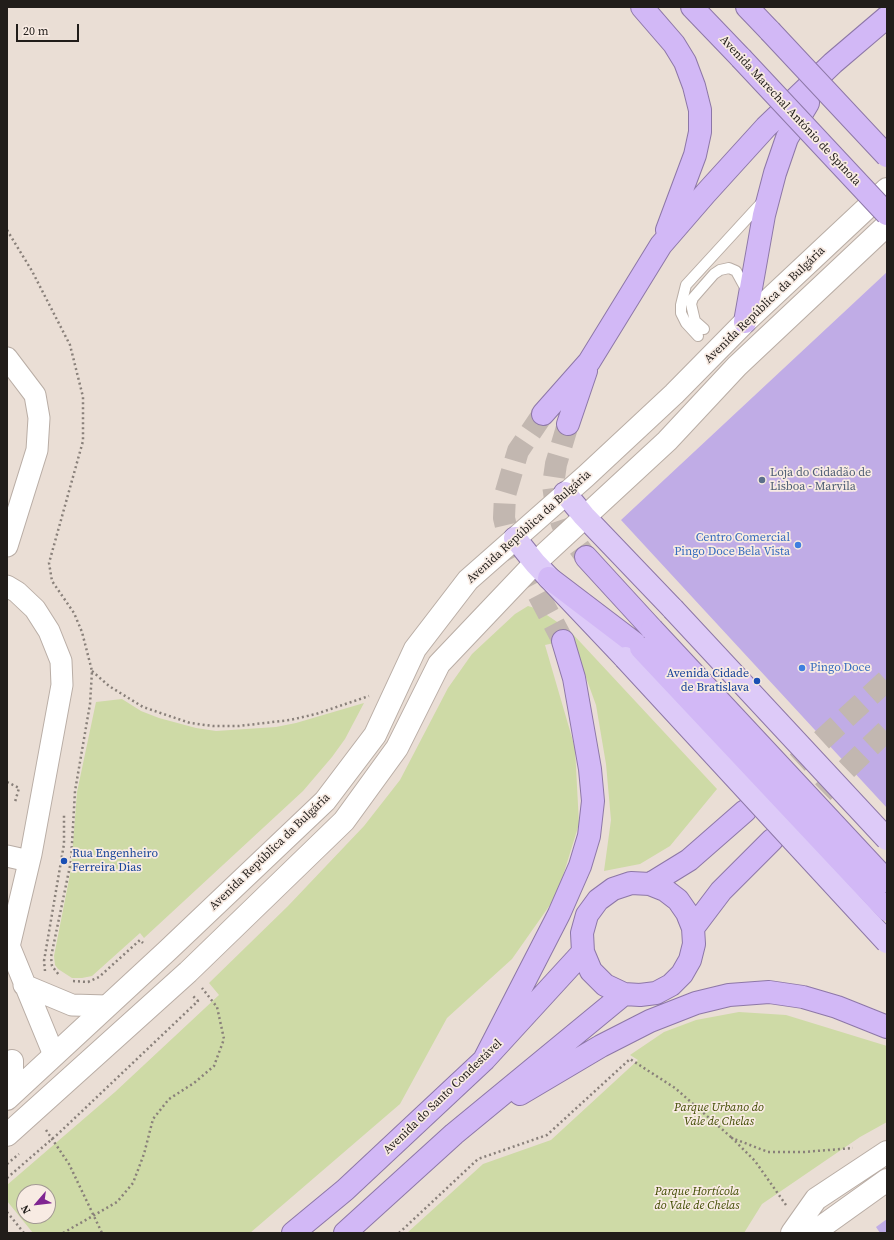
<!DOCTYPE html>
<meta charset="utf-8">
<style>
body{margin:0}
#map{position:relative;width:894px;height:1240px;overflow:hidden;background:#eaded5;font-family:"Source Serif 4",serif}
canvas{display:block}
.frame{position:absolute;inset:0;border:8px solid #211d1a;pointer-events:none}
.north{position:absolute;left:16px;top:1184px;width:40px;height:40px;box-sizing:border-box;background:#f8ebe3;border:1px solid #a29993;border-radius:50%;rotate:242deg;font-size:11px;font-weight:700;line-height:16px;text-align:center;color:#211d1a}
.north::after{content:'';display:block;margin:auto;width:14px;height:18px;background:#802591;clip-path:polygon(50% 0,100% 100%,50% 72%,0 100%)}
.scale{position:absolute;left:16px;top:24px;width:63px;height:18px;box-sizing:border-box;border:2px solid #211d1a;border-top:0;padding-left:5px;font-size:12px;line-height:14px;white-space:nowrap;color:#211d1a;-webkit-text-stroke:3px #f8ebe3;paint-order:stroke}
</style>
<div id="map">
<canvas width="894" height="1240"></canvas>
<div class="frame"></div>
<div class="north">N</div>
<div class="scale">20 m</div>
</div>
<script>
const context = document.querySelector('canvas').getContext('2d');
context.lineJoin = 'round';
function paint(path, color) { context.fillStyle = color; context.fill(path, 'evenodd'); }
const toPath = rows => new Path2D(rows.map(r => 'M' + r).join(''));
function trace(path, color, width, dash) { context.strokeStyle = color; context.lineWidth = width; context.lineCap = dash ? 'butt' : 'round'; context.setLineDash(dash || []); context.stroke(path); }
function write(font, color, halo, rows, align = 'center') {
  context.font = font + ' "Source Serif 4",serif'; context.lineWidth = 3.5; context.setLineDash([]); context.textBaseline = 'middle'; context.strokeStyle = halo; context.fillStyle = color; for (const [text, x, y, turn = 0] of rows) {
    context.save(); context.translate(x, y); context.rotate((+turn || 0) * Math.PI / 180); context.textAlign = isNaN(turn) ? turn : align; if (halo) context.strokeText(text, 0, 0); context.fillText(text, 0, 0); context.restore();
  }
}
paint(toPath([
 [528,606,538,609,569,630,717,789,670,846,640,864,604,871,611,820,606,764,596,705,572,639,545,645,575,748,579,824,557,895,512,959,447,1018,400,1104,250,1233,33,1233,7,1201,7,1185,115,1092,219,995,209,983,288,906,364,826,400,780,448,688,472,654,515,614],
 [24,1192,48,1192,48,1216,24,1216],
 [122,699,141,711,159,718,196,728,216,731,276,727,296,723,364,703,345,739,332,757,303,791,144,938,140,933,92,976,82,978,72,978,58,969,55,965,54,956,71,869,77,792,96,702],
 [739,1012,786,1015,887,1046,887,1122,860,1137,762,1204,744,1233,407,1233,483,1164,551,1140,638,1060,630,1055,664,1032,696,1020]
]), '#cedaa6');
paint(toPath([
 [887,272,887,808,621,520],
 [887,1219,887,1233,880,1233,876,1227]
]), '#c0ace6');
trace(toPath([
 [543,414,518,451,505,495,504,518,509,539,563,641],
 [568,424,556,464,553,485,556,506,562,524,586,557],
 [773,785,887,680],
 [799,815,887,730]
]), '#c2b7b0', 22, [22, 11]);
const service = toPath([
 [704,329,695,321,691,304,693,298,714,274,720,270,729,268,736,271,747,291],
 [698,336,686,323,681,313,681,305,686,285,764,200]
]);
const minor = toPath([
 [7,358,35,395,39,418,37,450,7,546],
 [7,586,17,592,35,609,49,631,61,661,62,685,31,854,7,955],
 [7,856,29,861],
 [10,948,54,1055],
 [24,985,72,1005,107,1006]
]);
const tertiary = toPath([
 [7,1096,12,1083,12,1061],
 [7,1099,167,951,325,801,375,735,415,649,468,580,586,476,674,394,745,322,887,189],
 [7,1135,188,972,344,821,397,748,439,664,535,563,667,441,737,366,887,225],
 [792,1233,816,1199,887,1152],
 [813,1233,887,1180]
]);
const primary = toPath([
 [565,493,584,516,673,609],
 [515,538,535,563,625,658]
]);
const trunk = toPath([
 [642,7,674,44,685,62,694,86,700,110,700,132,695,155,667,230],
 [692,7,741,58],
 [747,7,770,31],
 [745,322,764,215,775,173,787,138,808,103],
 [543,414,589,362,661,245,706,193,766,127,833,63,887,17],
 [568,424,586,371],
 [586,557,652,629],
 [549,578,641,648],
 [650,884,689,860,745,811],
 [693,928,721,891,772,840],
 [484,1060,559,914,580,866,589,836,593,801,590,769,574,678,563,641],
 [520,1094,601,1046,650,1021,696,1003,729,995,769,992,803,997,837,1007,887,1027],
 [293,1233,345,1190,484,1060,583,952],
 [345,1233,454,1134,624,994,640,995,656,993,671,985,682,974,690,960,694,944,693,928,687,913,678,900,665,890,650,884,631,883,613,889,598,900,587,915,582,933,583,952,591,971,605,985,624,994]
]);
trace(service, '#b9ada5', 12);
trace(minor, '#b9ada5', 23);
trace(tertiary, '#b9ada5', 24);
trace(primary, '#8d77a7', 24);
trace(trunk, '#8d77a7', 24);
trace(toPath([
 [7,230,32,271,70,345,83,397,83,441,49,563,52,581,74,613,82,632,92,671,90,704,75,791,71,861,51,957,52,966,59,975],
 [92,671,109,686,143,707,190,723,213,726,239,726,290,720,316,714,369,696],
 [7,782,19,788,15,802],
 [45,971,44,961,64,844,64,815],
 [73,981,88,982,99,977,140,940,143,943],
 [46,1130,69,1164,102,1233],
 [7,1164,19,1154],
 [7,1178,59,1133,198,1001,193,996],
 [786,1205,755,1161,732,1138,768,1152,804,1152,853,1148],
 [7,1212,24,1233],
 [63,1233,117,1202,133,1183,144,1154,153,1119,169,1099,194,1083,214,1066,224,1039,217,1007,202,988],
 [399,1233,478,1159,547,1135,630,1059,675,1088,732,1138]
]), '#89807a', 2.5, [2, 3]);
trace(service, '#fff', 10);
trace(minor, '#fff', 21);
trace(tertiary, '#fff', 22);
trace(primary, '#ddcaf8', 22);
trace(trunk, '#d2b8f6', 22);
const primaryBridge = toPath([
 [673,609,887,839],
 [625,658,887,942]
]);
const trunkBridge = toPath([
 [770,31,887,156],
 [741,58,887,214],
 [652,629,887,881],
 [641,648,887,910]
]);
trace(primaryBridge, '#8d77a7', 24, []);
trace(trunkBridge, '#8d77a7', 24, []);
trace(primaryBridge, '#ddcaf8', 22);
trace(trunkBridge, '#d2b8f6', 22);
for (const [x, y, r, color] of [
 [762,480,4,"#5c6f8a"],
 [798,545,4,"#3f7fe0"],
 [802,668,4,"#3f7fe0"],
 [757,681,4,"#1a4fb4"],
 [64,861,4,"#1a4fb4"]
]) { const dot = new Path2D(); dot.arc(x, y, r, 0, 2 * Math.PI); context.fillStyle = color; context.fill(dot); trace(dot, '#f8ebe3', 1.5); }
write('12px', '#211d1a', '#f8ebe3', [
 ["Avenida Marechal António de Spínola",790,111,47],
 ["Avenida República da Bulgária",765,305,-44],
 ["Avenida República da Bulgária",529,527,-42],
 ["Avenida República da Bulgária",270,852,-44],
 ["Avenida do Santo Condestável",443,1097,-44]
]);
write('12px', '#4e5e75', '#f8ebe3', [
 ["Loja do Cidadão de",770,473],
 ["Lisboa - Marvila",770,487]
], 'left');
write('12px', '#366cbe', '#f8ebe3', [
 ["Centro Comercial",790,538],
 ["Pingo Doce Bela Vista",790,552],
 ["Pingo Doce",810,668,"left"]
], 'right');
write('12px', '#164399', '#f8ebe3', [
 ["Avenida Cidade",749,674],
 ["de Bratislava",749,688],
 ["Rua Engenheiro",72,854,"left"],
 ["Ferreira Dias",72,868,"left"]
], 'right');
write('italic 12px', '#404b00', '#f8ebe3', [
 ["Parque Urbano do",719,1108],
 ["Vale de Chelas",719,1122],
 ["Parque Hortícola",697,1192],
 ["do Vale de Chelas",697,1206]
]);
</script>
